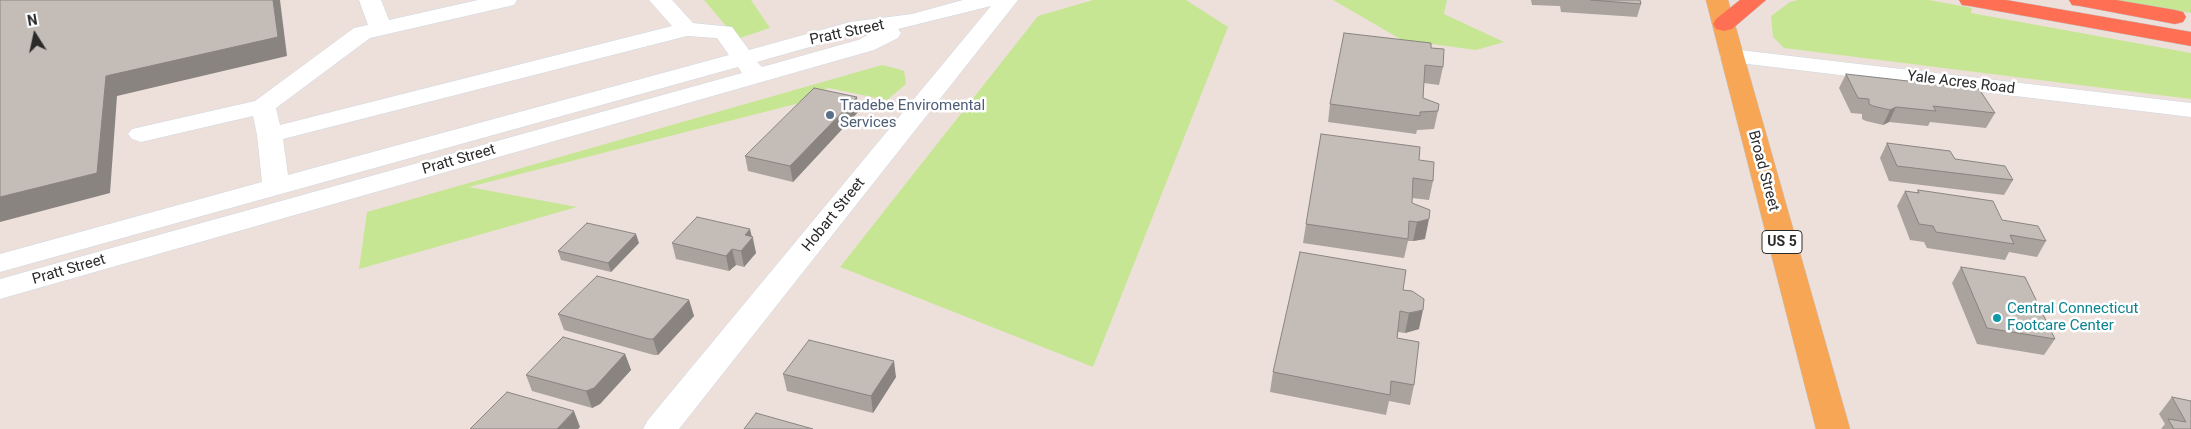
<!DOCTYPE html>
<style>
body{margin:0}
#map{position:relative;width:2191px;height:429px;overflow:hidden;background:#ede0db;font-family:Roboto,sans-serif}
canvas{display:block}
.north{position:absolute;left:10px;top:10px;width:50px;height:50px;-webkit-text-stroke:4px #fff;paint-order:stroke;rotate:350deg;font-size:14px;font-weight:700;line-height:20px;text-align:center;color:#2a2a2a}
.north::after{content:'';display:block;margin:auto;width:18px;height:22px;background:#2a2a2a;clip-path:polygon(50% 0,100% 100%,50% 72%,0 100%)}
</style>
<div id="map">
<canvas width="2191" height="429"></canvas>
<div class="north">N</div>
</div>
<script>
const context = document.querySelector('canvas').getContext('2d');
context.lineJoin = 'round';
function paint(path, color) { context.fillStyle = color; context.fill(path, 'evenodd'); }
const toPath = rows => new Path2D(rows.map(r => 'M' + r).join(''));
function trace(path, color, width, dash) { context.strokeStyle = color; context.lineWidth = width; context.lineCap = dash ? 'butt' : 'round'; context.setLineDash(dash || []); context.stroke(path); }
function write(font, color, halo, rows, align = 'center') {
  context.font = font + ' Roboto,sans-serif'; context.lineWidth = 5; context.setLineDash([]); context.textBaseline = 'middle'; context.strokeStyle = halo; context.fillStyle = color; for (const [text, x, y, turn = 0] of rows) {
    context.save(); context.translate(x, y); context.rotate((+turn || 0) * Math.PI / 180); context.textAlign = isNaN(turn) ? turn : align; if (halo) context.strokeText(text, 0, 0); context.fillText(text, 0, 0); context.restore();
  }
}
paint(toPath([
 [704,0,751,0,770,28,737,39],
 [1093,0,1186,0,1228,27,1093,367,840,267,1038,16],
 [1333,0,1447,0,1444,14,1504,42,1476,50,1402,40],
 [1798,0,1929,0,1972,8,1971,13,2191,53,2191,99,1784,48,1773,37,1771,16,1790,2],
 [2111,0,2191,0,2191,13,2146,6],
 [882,65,898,69,904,71,905,77,906,84,887,100,828,88,796,104,469,187,577,207,359,269,367,212]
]), '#c7e694');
const minor = toPath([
 [359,0,381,0,389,20,478,0,517,0,514,5,370,38,276,108,280,125,672,26,649,0,672,0,693,23,732,27,749,50,850,22,912,14,963,0,1018,0,679,429,643,429,648,420,991,6,898,29,901,33,898,38,874,50,0,299,0,279,742,73,738,67,0,272,0,254,262,182,257,135,253,116,141,142,132,139,128,134,132,129,255,101,354,28,368,25,359,0],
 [874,32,858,40,762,67,757,62,852,35,874,32],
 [687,36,717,38,729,55,288,175,283,139,687,36],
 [1731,49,2191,103,2191,117,1723,61,1720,56,1723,51,1731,49]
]);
const major = toPath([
 [1706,0,1728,0,1850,429,1816,429,1706,0]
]);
const highway = toPath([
 [1740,0,1766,0,1732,29,1724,31,1716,29,1713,24,1716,19,1740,0],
 [1959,0,2006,0,2191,32,2191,46,1970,6,1962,5,1959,0],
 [2069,0,2116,0,2175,10,2183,12,2186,17,2183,22,2175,24,2080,6,2072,5,2069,0]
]);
trace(minor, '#cdd6e0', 1);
trace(major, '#c3c3c3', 1);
trace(highway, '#c3c3c3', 1);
paint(minor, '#fff');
paint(major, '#f7a655');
paint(highway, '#ff6f54');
paint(toPath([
 [1531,0,1640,0,1641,4,1637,17,1561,12,1560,6,1532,5],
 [1431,48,1443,67,1439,85,1424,83,1423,98,1438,111,1434,129,1417,130,1416,134,1328,122,1330,104],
 [1846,74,1995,113,1986,128,1930,122,1928,126,1889,122,1883,125,1866,121,1862,119,1862,114,1851,113,1839,88],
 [859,111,793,182,748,171,745,156],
 [1887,143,1955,159,2013,180,2004,195,1889,181,1880,158],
 [1419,160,1433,181,1429,200,1412,198,1412,203,1425,239,1413,241,1408,241,1404,258,1303,243,1306,224],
 [1918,190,2002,220,2046,241,2037,257,2009,252,2005,260,1927,248,1924,242,1910,240,1897,206,1905,191,1917,193],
 [752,237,753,237,756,253,744,267,736,265,729,271,676,259,672,243],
 [639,243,611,272,561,260,558,251],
 [1961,267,2055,339,2044,355,1977,344,1952,283],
 [1403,290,1419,329,1405,333,1398,332,1397,338,1414,385,1410,405,1389,401,1386,415,1270,392,1273,372],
 [689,300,694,316,658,355,654,355,564,330,558,314],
 [625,354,631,370,600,404,592,408,532,391,526,375],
 [783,374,896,377,873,413,787,391],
 [2172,397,2191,429,2161,429,2165,424,2159,414]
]), '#a9a29d');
paint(toPath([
 [273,0,280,0,287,56,117,96,110,193,0,222,0,197,106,76],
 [857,97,859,111,793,182,790,166],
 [1896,107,1889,122,1883,125,1890,110],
 [1429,219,1425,239,1413,241,1417,222],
 [750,229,756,253,744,267,741,251,745,235],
 [636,234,639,243,611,272,608,263],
 [732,249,736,265,729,271,726,256],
 [689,300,694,316,658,355,653,339],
 [1423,310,1419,329,1405,333,1409,313],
 [625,354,631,370,600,404,592,408,586,391],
 [894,361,896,377,873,413,871,396],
 [574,411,580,427,578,429,557,429]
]), '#898480');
const building = toPath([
 [0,0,273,0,278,37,106,76,97,173,0,197,0,0],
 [1591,0,1640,0,1641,4,1591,0],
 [1344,33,1431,43,1431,48,1444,49,1443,67,1425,65,1423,98,1439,104,1438,111,1420,112,1420,116,1330,104,1344,33],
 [1846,74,1979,89,1995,113,1933,106,1936,111,1896,107,1890,110,1873,106,1869,104,1869,99,1858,98,1846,74],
 [814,88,857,97,790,166,745,156,814,88],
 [1321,134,1420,147,1419,160,1434,162,1433,181,1413,178,1412,203,1430,210,1429,219,1417,222,1409,221,1408,239,1306,224,1321,134],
 [1887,143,1950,151,1955,159,2005,166,2013,180,1897,166,1887,143],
 [1918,190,1993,201,2002,220,2038,226,2046,241,2010,235,2014,244,1936,232,1933,226,1919,224,1905,191,1919,193,1918,190],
 [697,217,750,229,745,235,753,237,741,251,732,249,726,256,672,243,697,217],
 [587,223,636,234,608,263,558,251,587,223],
 [1300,252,1406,270,1403,290,1412,291,1424,299,1423,310,1409,313,1400,311,1397,338,1419,342,1414,385,1391,381,1390,395,1273,372,1300,252],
 [1961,267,2025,277,2055,339,1987,328,1961,267],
 [597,276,689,300,653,339,649,339,558,314,597,276],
 [563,337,625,354,594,388,586,391,526,375,563,337],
 [809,340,894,361,871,396,783,374,809,340],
 [507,392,574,411,557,429,470,429,507,392],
 [2172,397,2191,401,2191,429,2174,429,2168,419,2186,422,2172,397],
 [756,413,813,429,744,429,756,413]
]);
paint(building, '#c4bcb7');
trace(building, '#898480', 1);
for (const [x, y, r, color] of [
 [830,115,5,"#5c6f8a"],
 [1997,318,5,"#0f9aa8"]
]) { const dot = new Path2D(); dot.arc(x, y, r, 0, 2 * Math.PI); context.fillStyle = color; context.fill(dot); trace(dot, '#fff', 2); }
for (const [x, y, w] of [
 [1782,242,40]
]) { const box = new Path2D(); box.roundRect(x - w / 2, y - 11.5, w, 23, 4); context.fillStyle = '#fff'; context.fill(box); trace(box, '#2a2a2a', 1); }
write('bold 14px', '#2a2a2a', null, [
 ["US 5",1782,242]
]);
write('15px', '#2a2a2a', '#fff', [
 ["Pratt Street",847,33,-12],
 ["Yale Acres Road",1961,83,7],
 ["Pratt Street",459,160,-16],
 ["Broad Street",1763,171,75],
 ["Hobart Street",834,215,-51],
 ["Pratt Street",69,270,-16]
]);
write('15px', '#4e5e75', '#fff', [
 ["Tradebe Enviromental",840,106],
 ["Services",840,123]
], 'left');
write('15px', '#0d838f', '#fff', [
 ["Central Connecticut",2007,309],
 ["Footcare Center",2007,326]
], 'left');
</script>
